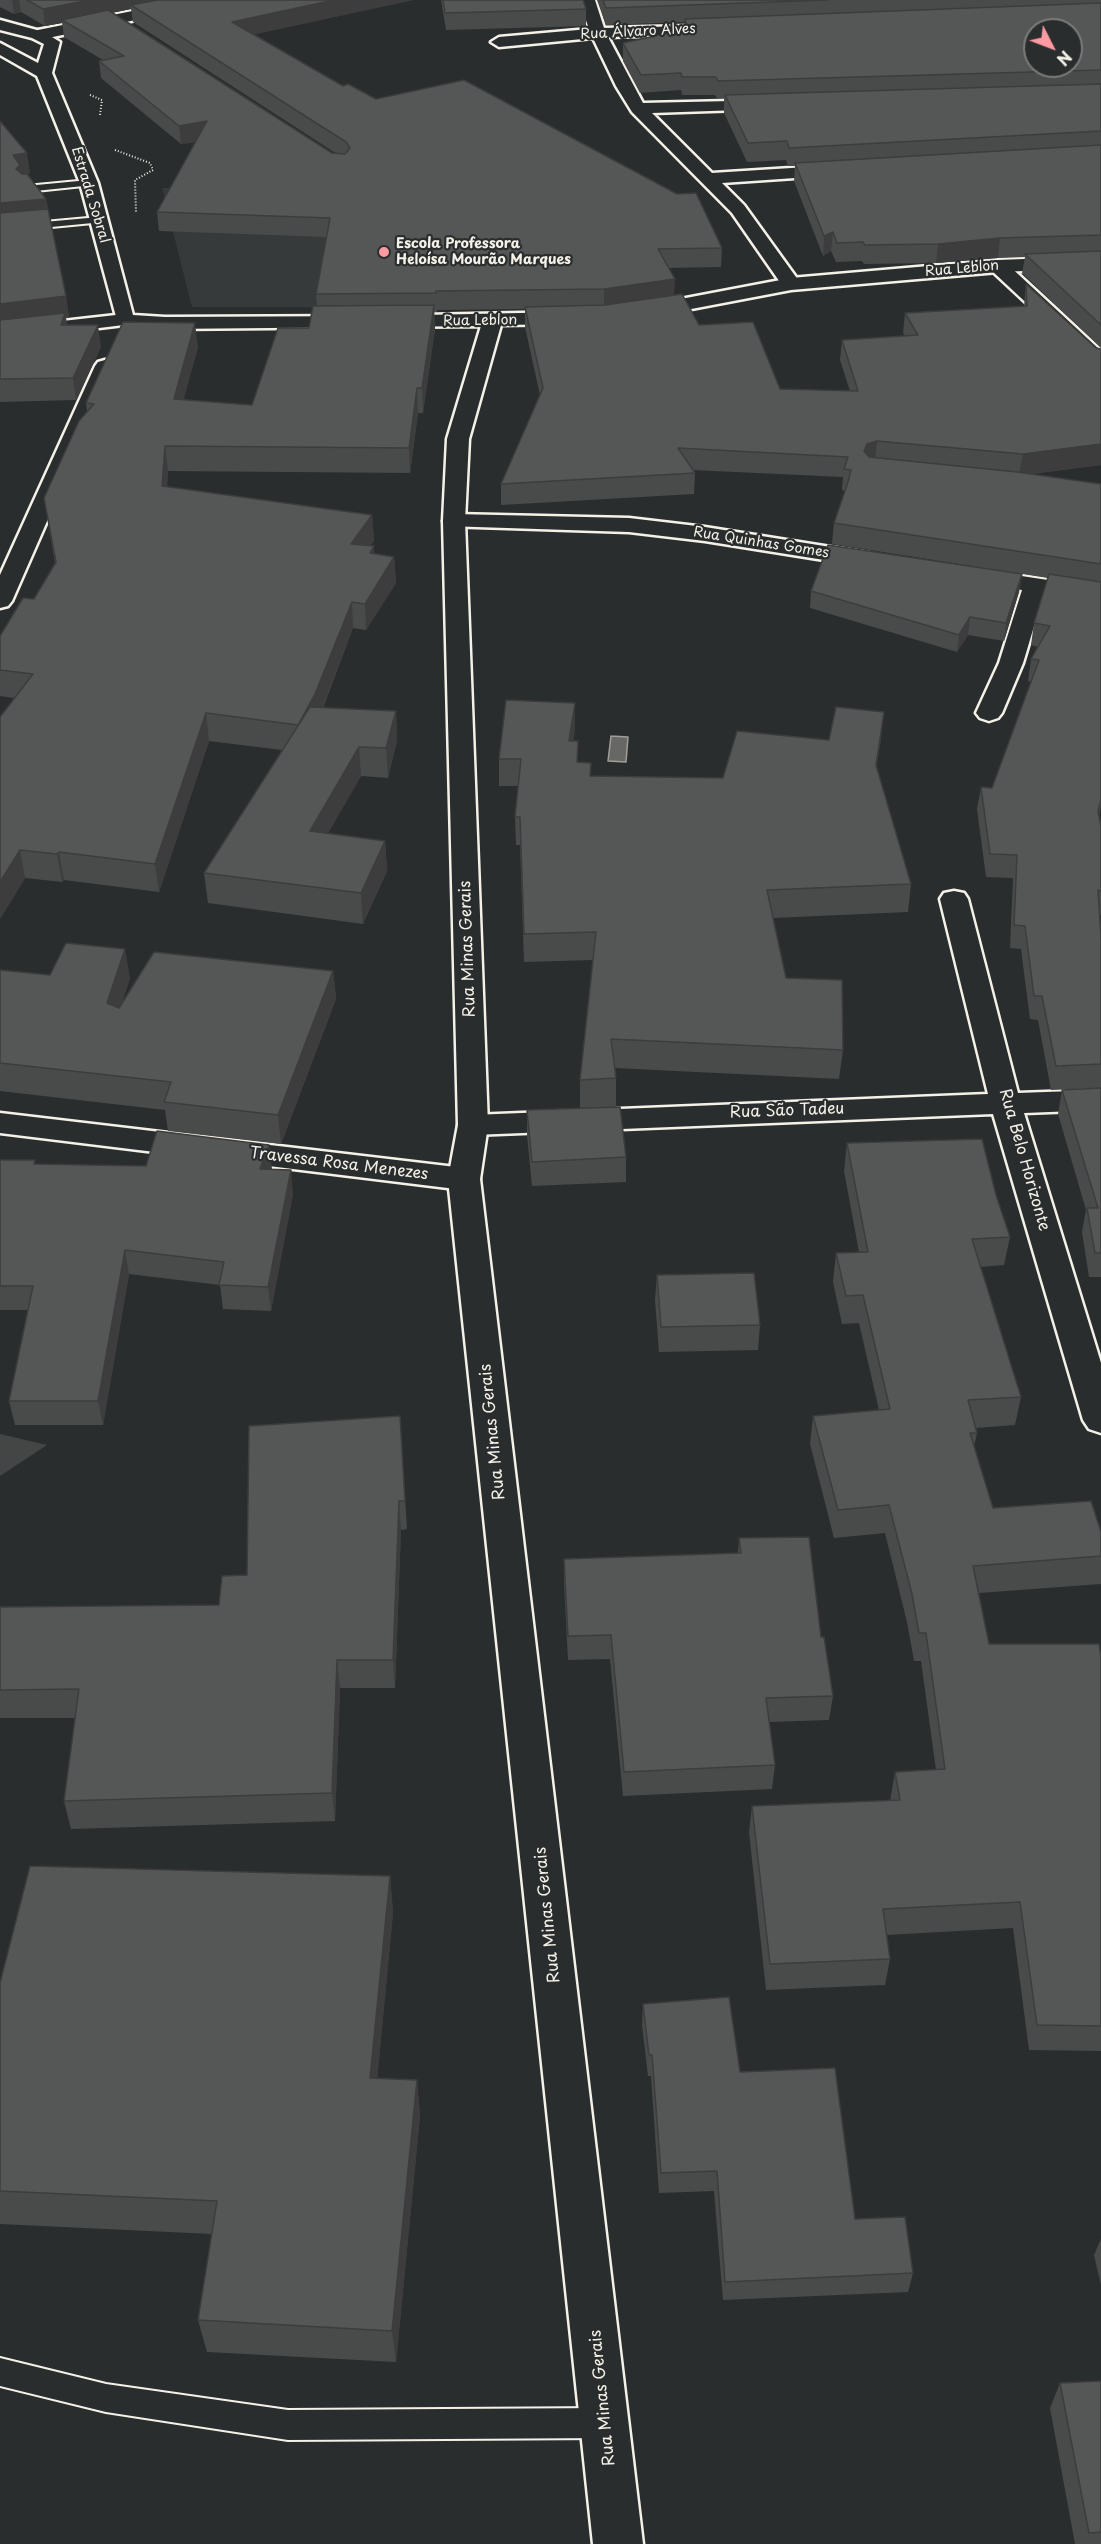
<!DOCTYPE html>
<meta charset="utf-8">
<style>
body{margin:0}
#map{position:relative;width:1101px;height:2544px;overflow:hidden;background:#2a2d2e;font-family:"Playpen Sans",sans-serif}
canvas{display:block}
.north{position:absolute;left:1023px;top:18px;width:60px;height:60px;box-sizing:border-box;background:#2a2d2e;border:2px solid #7b7b78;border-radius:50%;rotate:132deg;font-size:16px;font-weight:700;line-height:24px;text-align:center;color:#f4f1e8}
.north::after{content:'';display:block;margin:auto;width:21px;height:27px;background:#ff9aa2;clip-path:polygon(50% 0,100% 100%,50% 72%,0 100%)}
</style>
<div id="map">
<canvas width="1101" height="2544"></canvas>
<div class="north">N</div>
</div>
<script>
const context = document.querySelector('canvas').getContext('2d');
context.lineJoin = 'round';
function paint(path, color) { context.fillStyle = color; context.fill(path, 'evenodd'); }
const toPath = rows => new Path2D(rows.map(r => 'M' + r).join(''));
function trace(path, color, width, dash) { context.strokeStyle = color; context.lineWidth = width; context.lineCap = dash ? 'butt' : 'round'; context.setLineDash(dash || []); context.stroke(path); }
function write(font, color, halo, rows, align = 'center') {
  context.font = font + ' "Playpen Sans",sans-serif'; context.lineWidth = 4.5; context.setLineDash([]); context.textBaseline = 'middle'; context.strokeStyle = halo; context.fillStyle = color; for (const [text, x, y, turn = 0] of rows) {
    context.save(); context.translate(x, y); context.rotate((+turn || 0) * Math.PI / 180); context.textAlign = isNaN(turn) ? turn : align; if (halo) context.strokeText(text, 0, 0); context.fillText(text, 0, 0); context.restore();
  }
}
paint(toPath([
 [162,188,578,196,604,308,192,307]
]), '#373a3a');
paint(toPath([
 [0,1434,47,1445,0,1476]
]), '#444645');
const water = toPath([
 [611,736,628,737,626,762,608,761,611,736]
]);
paint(water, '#676866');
trace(water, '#9f9f9a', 1.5);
const service = toPath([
 [89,180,94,183,93,185,26,192,21,189,26,186,89,180],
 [99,217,103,218,103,222,0,232,0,226,99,217],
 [0,2358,106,2384,288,2410,606,2408,616,2413,621,2423,616,2433,606,2438,288,2440,106,2412,0,2386,0,2358]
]);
const minor = toPath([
 [187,0,217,0,209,5,38,40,30,35,38,30,187,0],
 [579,0,595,0,604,28,736,25,738,28,730,33,608,37,643,103,775,100,777,104,775,108,769,109,652,113,712,173,839,165,845,166,848,170,845,174,839,175,722,183,744,205,801,284,798,288,784,288,732,213,632,112,616,86,593,38,499,47,491,42,499,37,589,29,579,0],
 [998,260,1005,262,1101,351,1101,368,1094,366,991,270,989,266,991,262,998,260],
 [125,314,132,316,135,320,132,324,0,340,0,328,125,314],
 [105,360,112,362,115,366,12,601,8,606,0,608,0,575,95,366,98,362,105,360],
 [454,514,629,518,705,527,868,553,876,555,880,560,876,565,868,567,705,541,629,532,446,526,443,521,446,516,454,514],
 [975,569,1101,588,1101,602,1044,593,1023,663,1002,713,998,718,989,721,980,718,976,713,999,663,1022,590,967,581,963,576,967,571,975,569],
 [954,891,964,893,968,899,1018,1093,1101,1090,1101,1110,1024,1113,1101,1363,1101,1433,1089,1429,1083,1420,993,1114,473,1135,462,1132,458,1125,462,1118,473,1115,988,1094,940,899,944,893,954,891],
 [0,1113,464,1168,475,1171,480,1179,475,1187,464,1190,0,1133,0,1113]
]);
const tertiary = toPath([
 [0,20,44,32,60,42,52,73,98,183,133,315,165,317,375,316,569,312,576,314,579,318,576,322,569,324,501,325,469,439,465,521,488,1125,480,1179,643,2544,593,2544,448,1179,458,1125,443,521,447,439,481,326,165,329,118,324,80,183,37,76,0,55,0,43,38,63,44,44,32,38,0,30,0,20],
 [1101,256,1101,268,998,272,791,290,644,318,637,316,634,312,637,308,644,306,791,278,998,260,1101,256]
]);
trace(service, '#f4f1e8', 4);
trace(minor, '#f4f1e8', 5);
trace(tertiary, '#f4f1e8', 5);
trace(toPath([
 [90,95,102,100,100,115],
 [115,150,150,163,153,170,135,180,136,212]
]), '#f4f1e8', 2, [1, 2]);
paint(service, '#2a2d2e');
paint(minor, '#2a2d2e');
paint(tertiary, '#2a2d2e');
paint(toPath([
 [0,0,413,0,254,34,343,86,722,248,721,267,669,268,674,295,699,325,780,389,850,391,840,360,842,340,905,336,903,333,905,313,1024,306,1026,284,1096,348,1101,349,1101,465,1031,474,1101,484,1101,806,1099,815,1101,826,1101,915,1100,915,1101,939,1101,1088,1051,1090,1038,1020,1030,1019,1021,949,1010,948,1013,878,986,877,977,809,981,787,992,788,1031,682,1028,681,1031,659,1038,647,1031,645,1034,623,1048,578,832,544,834,523,845,491,842,490,843,477,692,470,695,473,694,494,501,505,501,484,540,395,525,327,525,309,437,310,437,312,434,312,435,329,423,413,418,413,410,473,168,471,167,487,372,515,374,541,370,546,374,554,394,557,396,583,366,630,353,628,323,708,396,711,397,741,388,778,361,776,328,833,385,841,387,871,363,924,208,903,204,873,282,750,209,741,159,892,64,880,62,882,25,878,0,919,14,698,0,696,0,636,34,599,55,563,44,498,87,411,86,403,198,347,183,400,252,405,309,328,317,306,316,294,326,237,159,231,157,212,196,142,181,144,101,78,99,61,103,60,64,37,62,23,45,26,21,12,14,14,0,7],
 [131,9,133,22,337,154,332,153,112,13],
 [441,0,583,0,586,9,586,26,446,30],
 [597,0,1101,0,1101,348,1022,273,1025,257,998,258,936,263,864,264,862,261,836,262,831,251,823,256,794,181,795,166,788,166,786,160,747,162,724,113,724,98,717,98,715,95,682,95,681,90,640,93,623,61,623,43,685,29,685,22,606,25],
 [0,121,30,173,27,174,46,199,66,296,69,318,66,318,67,325,101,347,76,400,0,402],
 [1022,574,1019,592,1004,641,968,635,957,652,810,608,811,591],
 [575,703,575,730,573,741,578,741,578,762,591,776,723,778,829,740,881,739,876,768,911,884,908,912,773,918,786,978,843,1050,839,1079,615,1068,616,1078,616,1107,626,1157,626,1182,532,1186,527,1135,527,1110,580,1108,580,1080,593,960,524,962,520,845,516,845,515,817,518,786,499,786,499,759],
 [0,970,50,975,130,978,121,1005,333,971,336,999,281,1144,168,1131,165,1110,0,1091],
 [1101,1088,1101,1277,1089,1277,1082,1232,1086,1210,1058,1114,1062,1090],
 [847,1143,996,1195,1010,1237,1004,1265,980,1267,1021,1397,1015,1425,976,1428,977,1433,974,1447,993,1508,1101,1532,1101,1584,979,1593,989,1644,1101,1657,1101,2051,1029,2050,1013,1928,886,1935,890,1959,885,1985,766,1990,749,1832,752,1806,890,1801,895,1772,936,1770,921,1661,914,1661,907,1622,885,1533,834,1538,810,1444,813,1416,879,1410,859,1323,842,1324,833,1282,836,1253,859,1252,844,1171],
 [269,1145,271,1169,293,1194,271,1311,223,1309,220,1285,129,1274,103,1425,15,1425,9,1401,28,1310,0,1310,0,1160,36,1164,146,1166],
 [657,1275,760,1325,758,1350,659,1352,655,1300],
 [400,1416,407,1529,401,1530,395,1688,340,1688,335,1821,71,1829,64,1801,75,1718,0,1718,0,1607,219,1605],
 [739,1538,821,1637,833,1696,829,1720,769,1722,775,1765,772,1789,623,1796,610,1659,568,1660,564,1584,564,1559,738,1554],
 [390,1876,393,1913,377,2079,417,2080,420,2116,396,2362,207,2352,198,2320,212,2234,0,2224,0,1983],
 [643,2004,740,2072,855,2219,913,2273,908,2292,723,2300,714,2191,659,2193,651,2076,648,2076,642,2025],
 [1101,2239,1101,2285,1094,2255],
 [1101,2381,1101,2544,1075,2544,1050,2408,1060,2383]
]), '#494b4a');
paint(toPath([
 [12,0,19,0,21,12,14,14],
 [90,0,176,0,131,5,131,9,65,22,62,20,62,23,45,26,43,9],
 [334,0,413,0,234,39,232,22],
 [207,121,209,139,181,144,179,126],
 [27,153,30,173,22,174,19,190,13,155],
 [46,199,49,219,0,224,0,203],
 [833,232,831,251,823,256,824,236],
 [1000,238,998,258,936,263,938,244],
 [675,279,674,299,604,309,604,289],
 [66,296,69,318,66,318,68,334,0,326,0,304],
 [434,305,435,329,423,413,422,388],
 [195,323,198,347,177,424,174,399],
 [98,325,101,347,76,400,73,378],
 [417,388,418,413,410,473,409,448],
 [877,441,875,462,865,465,864,451,867,444],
 [1101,444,1101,465,1019,475,1023,454],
 [165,446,168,471,165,512,162,486],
 [372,515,374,541,353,570,351,544],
 [374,546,375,572,370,553],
 [394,557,396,583,366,630,365,604],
 [1022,574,1019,592,1004,641,1006,623],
 [352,602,353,628,317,721,298,725],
 [970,617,968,635,957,652,959,635],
 [575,703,575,730,569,769,569,741],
 [396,711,397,741,388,778,386,748],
 [884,712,881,739,872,793,876,765],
 [206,713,209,741,159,892,155,864],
 [359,747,361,776,312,861,310,831],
 [385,841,387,871,363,924,361,893],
 [20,850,25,878,0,919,0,882],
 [59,852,64,880,62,882,57,854],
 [125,949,130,978,112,1031,107,1003],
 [333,971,336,999,281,1144,278,1115],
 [269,1145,272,1169,262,1193,260,1169],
 [291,1170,293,1194,271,1311,268,1287],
 [125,1250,129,1274,103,1425,98,1401],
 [399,1501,401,1530,395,1688,393,1660],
 [337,1660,340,1688,335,1821,332,1793],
 [390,1876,393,1913,374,2113,370,2078],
 [417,2080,420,2116,396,2362,392,2331]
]), '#3c3d3c');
const building = toPath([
 [27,0,90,0,43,9,27,0],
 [158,0,334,0,232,22,343,86,348,84,376,99,464,80,677,194,696,193,722,248,658,249,675,279,604,289,436,291,436,293,316,294,330,218,157,212,207,121,179,126,99,61,124,56,62,20,108,10,332,153,345,154,350,148,346,142,131,5,158,0],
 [443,0,583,0,586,9,445,13,443,0],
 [603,0,828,0,606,8,603,0],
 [1101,3,1101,70,718,81,716,77,682,77,681,73,641,75,623,43,687,29,685,19,1101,3],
 [1035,30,1071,30,1071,66,1035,66,1035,30],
 [1101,84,1101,131,789,148,787,141,748,143,725,95,1101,84],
 [0,121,27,153,13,155,20,165,16,169,22,174,27,174,46,199,0,203,0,121],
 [1101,145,1101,235,1000,238,938,244,865,245,863,242,837,243,833,232,824,236,795,163,1101,145],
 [48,209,66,296,0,304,0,213,48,209],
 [1101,251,1101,325,1025,254,1101,251],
 [1026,284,1096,348,1101,349,1101,444,1023,454,877,441,867,444,864,451,869,457,1017,472,1101,484,1101,564,834,523,848,482,851,470,844,469,848,457,678,448,695,473,501,484,543,388,525,307,605,305,682,294,699,325,753,322,780,389,858,391,842,340,918,335,905,313,1027,306,1026,284],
 [434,305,422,388,417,388,409,448,165,446,162,486,372,515,351,544,374,546,370,553,394,557,365,604,352,602,315,694,298,725,206,713,155,864,59,852,57,854,20,850,0,882,0,717,33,674,0,670,0,636,23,598,34,599,56,562,44,498,79,421,94,404,86,403,123,322,195,323,174,399,252,405,278,328,309,328,313,306,434,305],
 [65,313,61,325,98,325,73,378,0,379,0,320,65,313],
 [828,545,1022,574,1006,623,970,617,959,635,811,591,828,545],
 [1049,574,1101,582,1101,800,1098,811,1101,826,1101,891,1098,890,1101,939,1101,1064,1056,1066,1042,996,1034,996,1025,926,1014,925,1017,855,990,854,981,787,992,788,1039,660,1031,659,1050,626,1034,623,1049,574],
 [506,700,575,703,569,741,578,741,577,762,591,763,590,776,723,778,737,731,829,740,836,707,884,712,876,765,911,884,767,890,786,978,842,980,843,1050,611,1039,616,1078,580,1080,596,932,524,934,520,817,515,817,521,759,499,759,506,700],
 [310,707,396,711,386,748,359,747,310,831,385,841,361,893,204,873,310,707],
 [66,943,125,949,107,1003,119,1008,154,952,333,971,278,1115,164,1102,171,1082,0,1063,0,970,50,975,66,943],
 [1101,1088,1101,1253,1095,1253,1087,1208,1098,1208,1062,1090,1101,1088],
 [620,1107,626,1157,532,1162,527,1110,620,1107],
 [157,1131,269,1145,260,1169,291,1170,268,1287,219,1285,224,1262,125,1250,98,1401,9,1401,33,1286,0,1286,0,1160,35,1160,34,1164,146,1166,157,1131],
 [982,1139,996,1195,1010,1237,972,1239,1021,1397,968,1400,977,1433,970,1433,993,1508,1091,1501,1101,1532,1101,1556,973,1566,989,1644,1099,1644,1101,1657,1101,2026,1037,2025,1020,1902,883,1909,890,1959,770,1964,752,1806,900,1800,895,1772,945,1769,926,1633,919,1633,912,1594,889,1505,838,1510,813,1416,890,1409,863,1295,846,1296,836,1253,868,1252,847,1143,982,1139],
 [754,1273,760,1325,661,1327,657,1275,754,1273],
 [400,1416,405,1501,399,1501,393,1660,337,1660,332,1793,64,1801,79,1689,0,1690,0,1607,219,1605,222,1576,247,1575,249,1426,400,1416],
 [809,1537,821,1637,824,1637,833,1696,766,1698,775,1765,624,1772,611,1635,568,1636,564,1559,741,1553,739,1538,809,1537],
 [30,1866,390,1876,370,2078,417,2080,392,2331,198,2320,217,2201,0,2191,0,1983,30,1866],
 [729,1997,740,2072,835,2068,855,2219,905,2217,913,2273,725,2282,717,2171,661,2173,652,2055,649,2055,643,2004,729,1997],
 [1101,2381,1101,2532,1089,2533,1060,2383,1101,2381]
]);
paint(building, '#555756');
trace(building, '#3c3d3c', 1.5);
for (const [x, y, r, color] of [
 [384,252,6,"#ff9aa2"]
]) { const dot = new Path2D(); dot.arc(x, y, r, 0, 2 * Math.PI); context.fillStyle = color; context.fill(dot); trace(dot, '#2a2d2e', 2); }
write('14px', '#f4f1e8', '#2a2d2e', [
 ["Rua Álvaro Alves",638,32,-3],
 ["Estrada Sobral",90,195,73],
 ["Rua Leblon",962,269,-5],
 ["Rua Leblon",480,321,-1],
 ["Rua Quinhas Gomes",761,543,9]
]);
write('bold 14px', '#f4f1e8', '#2a2d2e', [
 ["Escola Professora",396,244],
 ["Heloísa Mourão Marques",396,260]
], 'left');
write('16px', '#f4f1e8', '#2a2d2e', [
 ["Rua Minas Gerais",468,949,-92],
 ["Rua São Tadeu",787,1111,-2],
 ["Rua Belo Horizonte",1024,1160,74],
 ["Travessa Rosa Menezes",339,1164,7],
 ["Rua Minas Gerais",493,1432,-96],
 ["Rua Minas Gerais",548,1915,-96],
 ["Rua Minas Gerais",603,2398,-96]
]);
</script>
